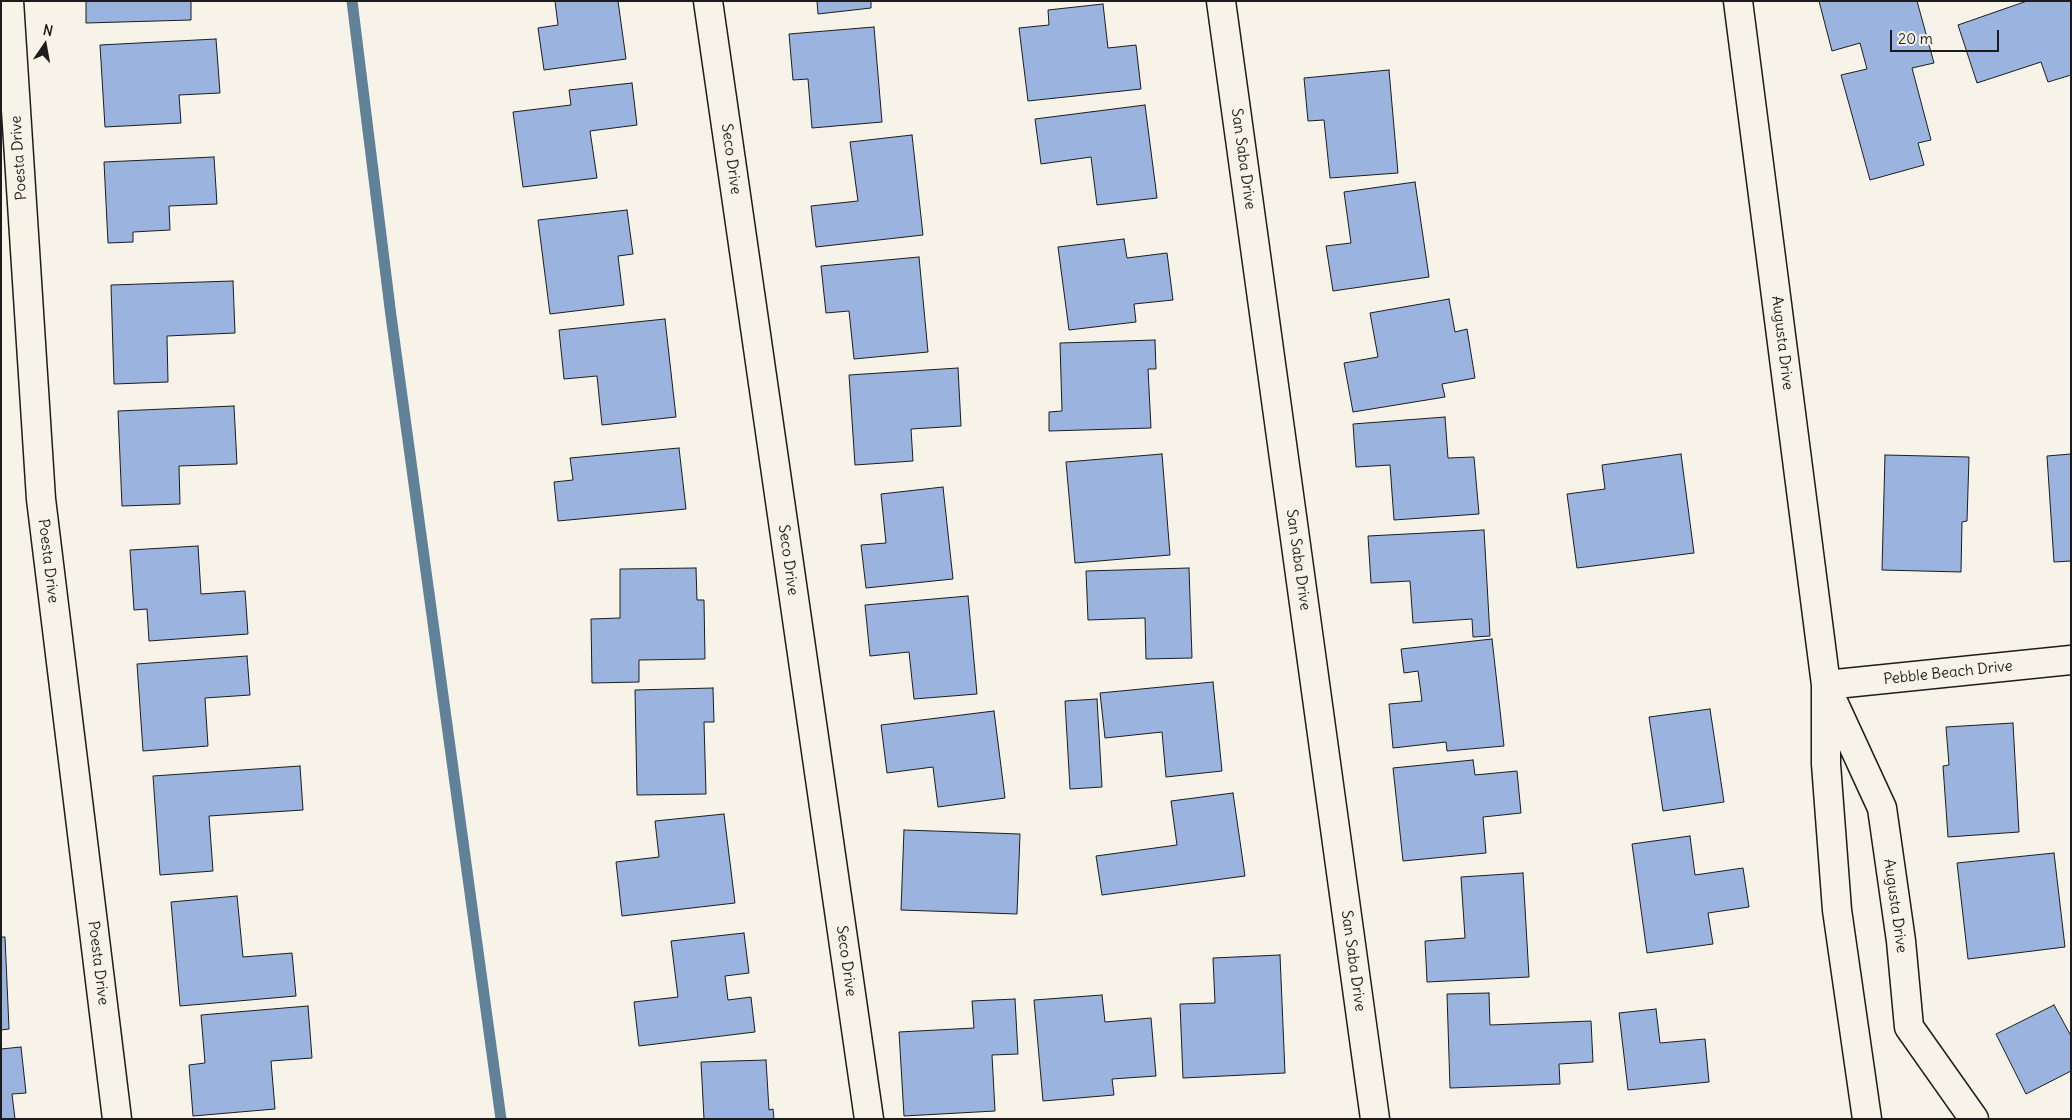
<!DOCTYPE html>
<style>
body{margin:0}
#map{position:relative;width:2072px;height:1120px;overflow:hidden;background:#f7f3e8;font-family:Delius,sans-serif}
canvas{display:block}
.frame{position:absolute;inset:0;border:2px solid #1c1c1c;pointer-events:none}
.north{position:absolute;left:20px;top:20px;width:50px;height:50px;-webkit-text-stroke:4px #f7f3e8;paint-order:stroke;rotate:12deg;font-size:14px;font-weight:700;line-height:20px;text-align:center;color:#1c1c1c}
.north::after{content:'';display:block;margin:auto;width:18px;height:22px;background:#1c1c1c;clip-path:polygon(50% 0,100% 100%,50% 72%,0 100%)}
.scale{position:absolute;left:1890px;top:30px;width:109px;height:22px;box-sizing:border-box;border:2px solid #1c1c1c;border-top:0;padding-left:6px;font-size:15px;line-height:18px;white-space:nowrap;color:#1c1c1c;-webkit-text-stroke:4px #f7f3e8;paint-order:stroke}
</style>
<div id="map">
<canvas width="2072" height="1120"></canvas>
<div class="frame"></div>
<div class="north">N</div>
<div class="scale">20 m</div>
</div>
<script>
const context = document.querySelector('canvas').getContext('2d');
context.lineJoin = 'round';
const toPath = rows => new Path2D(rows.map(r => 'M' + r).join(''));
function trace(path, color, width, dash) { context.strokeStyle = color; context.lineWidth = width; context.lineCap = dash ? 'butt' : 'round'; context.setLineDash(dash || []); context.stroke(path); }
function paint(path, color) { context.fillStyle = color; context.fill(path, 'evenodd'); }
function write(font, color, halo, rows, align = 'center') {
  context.font = font + ' Delius,sans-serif'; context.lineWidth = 4; context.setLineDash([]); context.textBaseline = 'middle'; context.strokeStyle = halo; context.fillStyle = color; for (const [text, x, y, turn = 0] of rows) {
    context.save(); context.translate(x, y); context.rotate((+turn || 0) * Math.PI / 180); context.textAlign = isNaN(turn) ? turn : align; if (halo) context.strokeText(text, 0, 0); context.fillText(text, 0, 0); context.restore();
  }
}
trace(toPath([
 [352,1,391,316,501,1119]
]), '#618199', 11);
const building = toPath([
 [86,1,191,1,191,20,86,23,86,1],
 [555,1,618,1,626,59,544,70,538,28,558,25,555,1],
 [817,1,871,1,871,8,818,14,817,1],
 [1819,1,1917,1,1934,63,1912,68,1931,140,1918,143,1924,165,1870,180,1841,75,1867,69,1860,43,1832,51,1819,1],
 [2027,1,2071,1,2071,75,2048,82,2041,62,1977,83,1958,25,2027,1],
 [1103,4,1108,48,1136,45,1141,89,1028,101,1019,28,1049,25,1048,10,1103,4],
 [874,27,882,122,812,128,808,79,793,80,789,34,874,27],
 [216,39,220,93,179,95,181,123,105,127,100,45,216,39],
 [1389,70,1398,173,1330,178,1324,120,1308,121,1304,78,1389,70],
 [632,83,637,125,590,131,597,178,523,187,513,112,571,105,569,90,632,83],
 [1145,105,1157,198,1097,205,1091,157,1041,164,1035,119,1145,105],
 [912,135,923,235,816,247,811,206,858,201,850,142,912,135],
 [214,157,217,204,169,206,170,230,133,232,133,242,108,243,104,162,214,157],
 [1415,182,1429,277,1333,291,1326,246,1351,243,1344,192,1415,182],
 [627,210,633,254,618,256,624,305,550,314,538,220,627,210],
 [1124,239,1127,258,1167,253,1173,300,1134,304,1136,322,1069,330,1058,247,1124,239],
 [919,257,928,352,854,359,849,311,826,313,821,266,919,257],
 [233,281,235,333,167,336,168,382,114,384,111,285,233,281],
 [1449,299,1455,332,1467,329,1475,378,1442,384,1445,397,1353,412,1344,363,1378,357,1370,313,1449,299],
 [665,319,676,417,602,425,597,376,564,379,559,330,665,319],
 [1155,340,1156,369,1148,369,1151,428,1049,431,1049,412,1062,411,1060,343,1155,340],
 [958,368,961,426,911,429,913,461,855,465,849,375,958,368],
 [234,406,237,464,179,466,180,504,122,506,118,411,234,406],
 [1445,417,1448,458,1474,457,1479,514,1394,520,1390,465,1356,467,1353,424,1445,417],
 [679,448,686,509,558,521,554,482,573,480,570,458,679,448],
 [1162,454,1170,555,1075,563,1066,462,1162,454],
 [1681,454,1694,553,1577,568,1567,494,1605,489,1602,465,1681,454],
 [2071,454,2071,561,2054,562,2047,456,2071,454],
 [1885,455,1969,457,1967,521,1962,522,1961,572,1882,570,1885,455],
 [943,487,953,579,866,588,861,545,886,543,881,494,943,487],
 [1484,530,1490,636,1473,637,1472,619,1413,623,1410,581,1371,583,1368,536,1484,530],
 [198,546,201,594,245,591,248,634,149,641,147,609,134,610,130,550,198,546],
 [696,568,697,600,704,600,705,659,639,660,639,682,592,683,591,619,620,618,620,569,696,568],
 [1189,568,1192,658,1146,659,1145,618,1088,620,1086,571,1189,568],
 [968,596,977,694,914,699,909,652,870,656,865,605,968,596],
 [1492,639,1504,746,1447,751,1446,742,1393,748,1389,704,1422,701,1418,671,1404,673,1401,649,1492,639],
 [247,656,250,695,205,698,208,746,143,751,137,664,247,656],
 [1213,682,1222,771,1166,777,1162,732,1105,738,1100,693,1213,682],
 [713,688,714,722,704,722,706,794,637,795,635,690,713,688],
 [1097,699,1102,787,1070,789,1065,701,1097,699],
 [1710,709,1724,802,1663,811,1649,717,1710,709],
 [994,711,1005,798,938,807,933,767,887,773,881,725,994,711],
 [2013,723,2019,832,1948,837,1943,766,1949,765,1946,727,2013,723],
 [1473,760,1475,775,1517,771,1521,813,1483,817,1486,853,1403,861,1393,768,1473,760],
 [300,766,303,810,209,816,213,871,160,875,153,776,300,766],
 [1233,793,1245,876,1102,895,1096,856,1177,845,1171,801,1233,793],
 [724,814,735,903,622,916,616,862,659,857,655,821,724,814],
 [904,830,1020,834,1017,914,901,910,904,830],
 [1690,836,1695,875,1743,868,1749,907,1708,913,1713,944,1647,953,1632,844,1690,836],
 [2054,853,2065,947,1968,959,1957,863,2054,853],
 [1523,873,1529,977,1427,982,1425,941,1465,938,1461,877,1523,873],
 [237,896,243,957,292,953,296,996,180,1006,171,902,237,896],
 [744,933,749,973,725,976,728,1000,751,997,755,1032,639,1046,634,1002,678,997,671,941,744,933],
 [1,937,5,937,9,1029,1,1030,1,937],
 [1280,955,1285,1073,1183,1078,1180,1004,1215,1003,1213,958,1280,955],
 [1489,993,1490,1025,1591,1021,1593,1062,1559,1064,1560,1084,1450,1088,1447,994,1489,993],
 [1102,995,1105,1022,1151,1018,1156,1076,1112,1079,1114,1095,1043,1101,1034,1000,1102,995],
 [1015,999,1018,1054,992,1055,995,1111,904,1116,899,1032,974,1028,972,1001,1015,999],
 [2054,1005,2071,1036,2071,1071,2026,1094,1996,1034,2054,1005],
 [308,1006,312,1058,271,1061,275,1109,193,1116,189,1065,205,1063,201,1015,308,1006],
 [1656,1009,1660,1043,1705,1039,1709,1082,1628,1090,1619,1013,1656,1009],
 [21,1047,26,1093,12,1094,15,1119,1,1119,1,1049,21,1047],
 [766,1060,769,1110,773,1109,774,1119,704,1119,701,1062,766,1060]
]);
paint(building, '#9ab3df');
trace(building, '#1c1c1c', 1);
const minor = toPath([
 [9,1,41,499,117,1119],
 [708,1,869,1119],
 [1221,1,1375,1119],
 [1738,1,1826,685,1826,764,1837,910,1867,1119],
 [1826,685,2071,660],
 [1829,693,1882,808,1901,941,1909,1027,1974,1119]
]);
trace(minor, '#1c1c1c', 31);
trace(minor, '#f7f3e8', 28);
write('15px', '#1c1c1c', '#f7f3e8', [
 ["Poesta Drive",19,158,-94],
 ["Seco Drive",731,159,82],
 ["San Saba Drive",1243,159,82],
 ["Augusta Drive",1782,343,83],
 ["Seco Drive",788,560,82],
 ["San Saba Drive",1298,560,82],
 ["Poesta Drive",48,561,83],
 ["Pebble Beach Drive",1948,673,-6],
 ["Augusta Drive",1895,906,82],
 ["Seco Drive",846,961,82],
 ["San Saba Drive",1353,961,82],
 ["Poesta Drive",98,963,83]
]);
</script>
